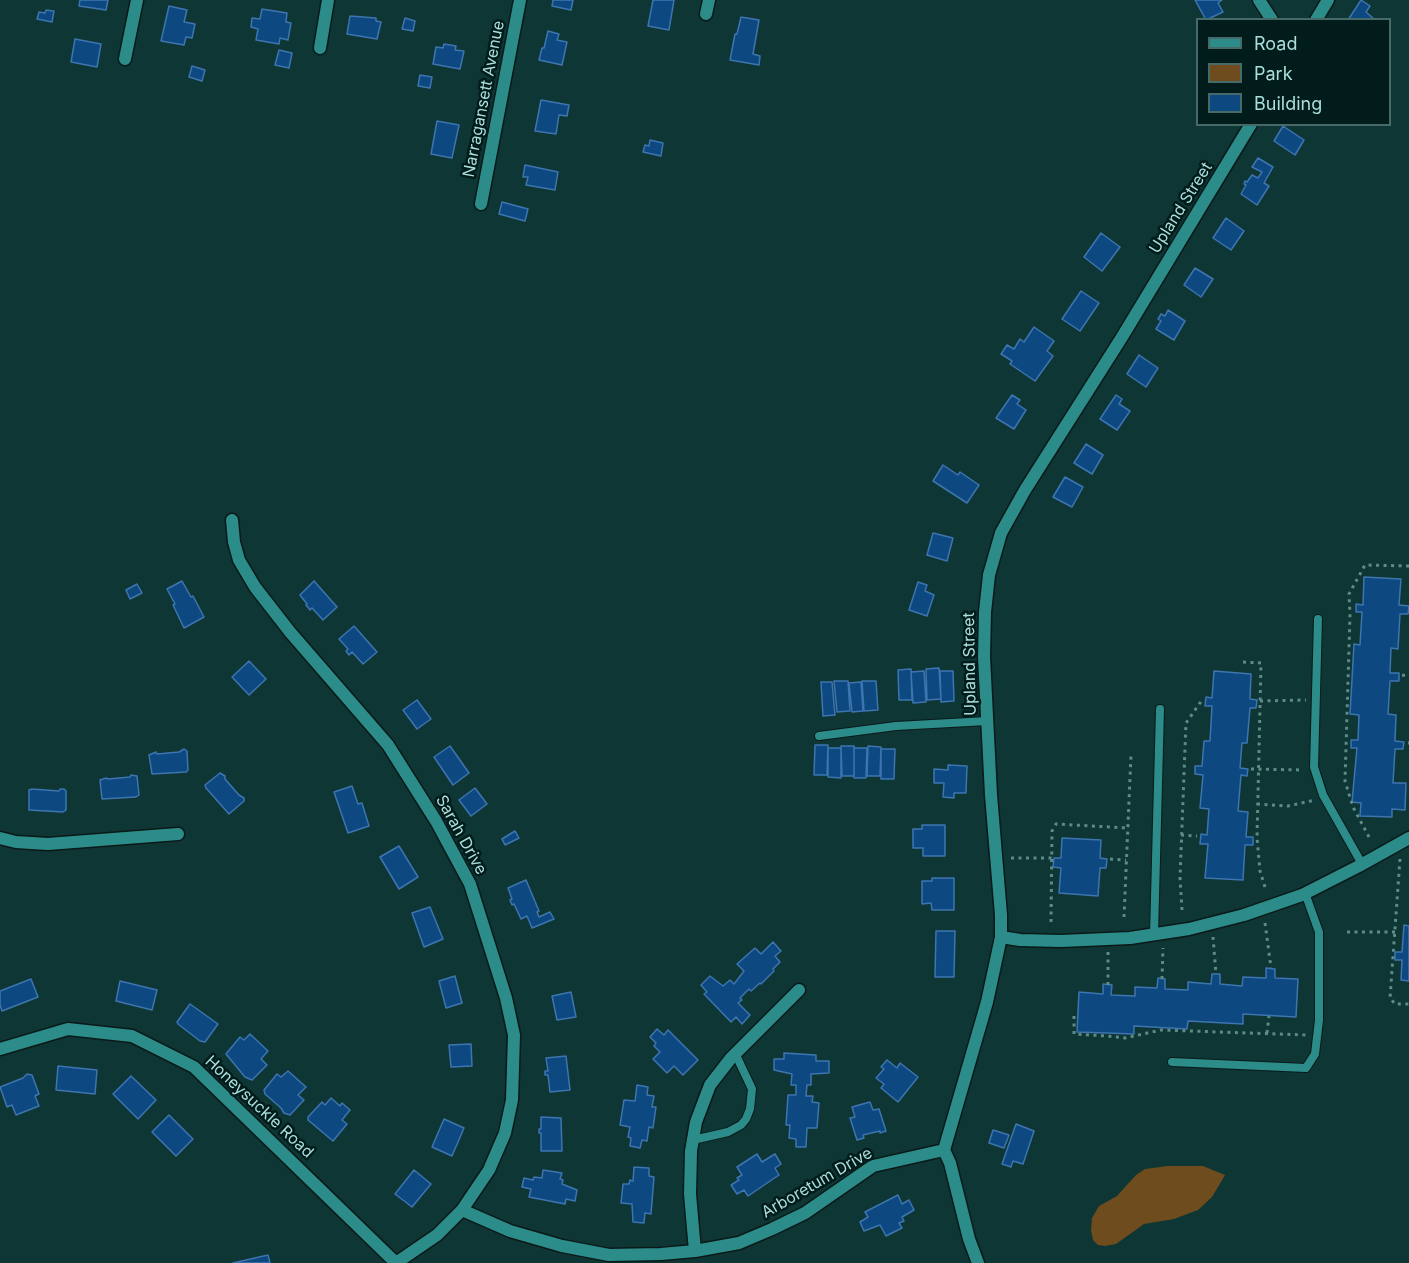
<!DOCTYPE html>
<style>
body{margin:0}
#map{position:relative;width:1409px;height:1263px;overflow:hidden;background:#0e3634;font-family:Inter,sans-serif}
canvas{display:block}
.legend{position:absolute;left:1196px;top:18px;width:195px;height:108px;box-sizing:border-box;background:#021c1b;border:2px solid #456a68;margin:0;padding:8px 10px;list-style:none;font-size:18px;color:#aadfdc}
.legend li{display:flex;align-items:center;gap:12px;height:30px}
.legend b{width:30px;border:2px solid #456a68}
</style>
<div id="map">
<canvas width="1409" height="1263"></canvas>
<ul class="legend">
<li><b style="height:8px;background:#2c8c89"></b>Road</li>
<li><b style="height:16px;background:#6e4c1d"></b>Park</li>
<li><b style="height:16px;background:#0d4980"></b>Building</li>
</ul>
</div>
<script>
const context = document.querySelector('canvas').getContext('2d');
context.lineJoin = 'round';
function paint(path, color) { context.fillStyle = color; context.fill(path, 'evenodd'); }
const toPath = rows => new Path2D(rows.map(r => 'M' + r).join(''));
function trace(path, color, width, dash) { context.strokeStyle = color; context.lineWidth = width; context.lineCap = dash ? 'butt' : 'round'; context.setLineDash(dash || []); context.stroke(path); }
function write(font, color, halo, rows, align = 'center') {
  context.font = font + ' Inter,sans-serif'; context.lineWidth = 5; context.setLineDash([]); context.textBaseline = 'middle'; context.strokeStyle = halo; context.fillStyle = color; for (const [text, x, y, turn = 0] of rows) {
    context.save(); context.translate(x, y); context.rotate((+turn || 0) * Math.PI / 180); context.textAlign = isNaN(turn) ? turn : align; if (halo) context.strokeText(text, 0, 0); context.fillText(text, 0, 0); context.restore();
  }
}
paint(toPath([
 [1168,1166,1203,1166,1225,1175,1212,1197,1198,1210,1174,1219,1144,1224,1116,1244,1105,1246,1098,1245,1093,1240,1091,1230,1092,1218,1099,1206,1117,1196,1136,1175,1145,1169]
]), '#6e4c1d');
const building = toPath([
 [80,0,108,0,106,10,79,6,80,0],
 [553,0,573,0,571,10,552,6,553,0],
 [653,0,674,0,669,30,648,26,653,0],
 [1195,0,1222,0,1218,3,1223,12,1206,20,1195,0],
 [1361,0,1370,6,1366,12,1375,20,1348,20,1361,0],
 [169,6,187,10,184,22,195,24,192,38,186,37,184,45,161,41,169,6],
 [262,9,287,13,286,22,291,23,288,40,280,38,279,44,256,40,258,29,251,27,252,18,260,19,262,9],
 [46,10,54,11,52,22,37,19,39,12,45,13,46,10],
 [350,16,376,18,376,21,381,22,377,39,347,34,350,16],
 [741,17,759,20,753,54,760,56,759,65,730,60,735,34,737,34,741,17],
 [405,18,415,21,413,31,402,29,405,18],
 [548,31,559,34,557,40,567,42,562,65,539,60,542,48,544,48,548,31],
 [75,39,101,44,97,67,71,62,75,39],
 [444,44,456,46,455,50,464,51,460,69,433,64,436,47,443,48,444,44],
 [279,50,292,53,289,68,275,65,279,50],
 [192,66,205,70,202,81,189,77,192,66],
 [420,75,432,77,430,88,418,86,420,75],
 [541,100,569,105,567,116,559,115,556,134,535,131,541,100],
 [437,121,459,125,452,158,431,154,437,121],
 [1283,126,1304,140,1295,155,1274,141,1283,126],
 [650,140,663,143,661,156,643,152,645,145,649,146,650,140],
 [1258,158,1273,167,1264,183,1269,186,1257,205,1241,194,1246,185,1244,184,1245,181,1247,182,1252,175,1258,178,1262,172,1252,167,1258,158],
 [525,165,558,172,555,190,526,185,528,177,523,177,525,165],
 [502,202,528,209,525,221,499,214,502,202],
 [1226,218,1244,231,1231,250,1213,238,1226,218],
 [1101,233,1120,247,1102,271,1084,257,1101,233],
 [1195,268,1213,279,1201,297,1184,285,1195,268],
 [1081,291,1099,303,1080,331,1062,319,1081,291],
 [1168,310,1185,321,1174,340,1156,329,1161,321,1158,319,1161,314,1165,316,1168,310],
 [1034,327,1054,341,1047,351,1053,356,1035,381,1010,364,1012,361,1001,354,1007,345,1014,349,1020,339,1024,342,1034,327],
 [1139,355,1158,368,1146,387,1127,374,1139,355],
 [1012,395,1020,400,1017,404,1026,410,1014,429,996,418,1012,395],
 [1116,395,1122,399,1119,404,1130,411,1117,430,1100,419,1116,395],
 [1086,444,1103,455,1092,474,1074,463,1086,444],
 [943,465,958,475,960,472,979,485,967,503,933,481,943,465],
 [1065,477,1083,487,1072,507,1053,497,1065,477],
 [933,533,953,538,947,561,927,555,933,533],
 [1364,577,1401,579,1399,605,1409,606,1408,614,1400,614,1398,649,1391,648,1390,673,1399,673,1399,681,1390,681,1388,714,1396,715,1395,741,1404,742,1403,749,1395,749,1393,783,1406,783,1405,810,1392,809,1392,817,1360,816,1361,803,1352,802,1357,748,1351,748,1351,740,1358,740,1359,715,1350,714,1354,644,1360,645,1362,612,1356,612,1356,604,1363,605,1364,577],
 [182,581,191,597,193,596,204,617,184,628,173,605,175,604,167,589,182,581],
 [314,581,337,607,323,620,312,608,310,610,306,605,307,604,300,595,314,581],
 [918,582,927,585,925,591,934,595,927,616,909,610,918,582],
 [137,584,142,593,130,599,126,590,137,584],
 [354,626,377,652,363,664,352,652,349,655,346,651,348,649,339,639,354,626],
 [249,661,266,679,249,695,232,677,249,661],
 [939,668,941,699,927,700,926,669,939,668],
 [911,669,912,700,899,700,898,670,911,669],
 [924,671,926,702,913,703,911,672,924,671],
 [940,671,953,671,954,701,941,702,940,671],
 [1214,671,1251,674,1250,699,1257,700,1256,708,1250,708,1247,743,1242,743,1240,768,1248,769,1247,776,1241,775,1238,811,1248,812,1246,837,1253,837,1253,845,1245,845,1243,880,1205,878,1208,844,1200,844,1201,834,1207,835,1209,809,1200,808,1203,775,1195,774,1195,766,1202,766,1204,741,1210,741,1212,706,1205,706,1206,697,1212,698,1214,671],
 [834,681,848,681,850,711,837,712,834,681],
 [862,681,876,681,878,710,864,711,862,681],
 [821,682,832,682,835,715,823,716,821,682],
 [861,682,863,711,852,712,849,683,861,682],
 [417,700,431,719,417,729,403,710,417,700],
 [815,745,828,745,827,775,814,775,815,745],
 [450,746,469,773,453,785,434,757,450,746],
 [841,746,854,746,854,776,842,776,841,746],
 [868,746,881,747,880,776,867,776,868,746],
 [828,748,841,748,841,778,828,777,828,748],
 [854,748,867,748,866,778,854,778,854,748],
 [184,749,187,751,188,770,186,772,152,774,149,755,156,752,157,754,179,752,184,749],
 [881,749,895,749,894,779,881,779,881,749],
 [948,765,967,766,966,793,954,793,954,798,943,797,944,783,934,783,934,769,948,770,948,765],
 [220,773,225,776,225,779,239,795,244,798,244,801,229,814,206,788,205,785,220,773],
 [131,775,137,776,139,795,136,797,102,799,100,780,106,778,108,779,130,777,131,775],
 [352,786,358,804,362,803,369,826,348,833,334,792,352,786],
 [475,788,487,804,471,816,459,800,475,788],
 [32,789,59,791,60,789,64,789,66,791,66,810,63,812,29,810,29,790,32,789],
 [922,825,945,825,945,856,923,856,923,848,913,848,913,829,922,829,922,825],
 [515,831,519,838,505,845,502,839,515,831],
 [1062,838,1101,840,1100,858,1107,859,1106,868,1100,868,1098,896,1059,893,1061,868,1053,867,1054,858,1061,858,1062,838],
 [399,846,418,877,399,889,380,857,399,846],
 [932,878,954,878,954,910,932,910,931,903,922,904,922,881,932,881,932,878],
 [526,880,539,911,537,912,539,917,550,912,554,919,532,928,527,916,521,919,514,904,512,905,510,900,512,899,508,888,526,880],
 [430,907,443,939,424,947,412,913,430,907],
 [1404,925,1409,926,1409,981,1401,980,1402,960,1395,960,1395,952,1402,952,1404,925],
 [936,931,955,931,954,977,935,977,936,931],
 [773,942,781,951,775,956,780,962,773,969,774,971,761,984,760,983,751,991,749,989,740,998,742,1000,738,1003,750,1015,742,1024,736,1017,731,1022,704,994,707,992,701,985,710,976,723,986,730,980,734,984,744,971,737,964,755,948,761,954,773,942],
 [1266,968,1275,969,1275,978,1298,979,1296,1017,1243,1014,1243,1024,1188,1021,1187,1029,1134,1026,1134,1034,1077,1032,1079,992,1103,994,1103,984,1112,985,1111,995,1135,996,1135,987,1157,988,1158,978,1165,979,1165,989,1188,990,1188,982,1211,984,1212,974,1220,974,1220,984,1242,986,1243,977,1266,978,1266,968],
 [455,976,462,1003,446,1008,439,981,455,976],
 [31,979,38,997,2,1011,0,1005,0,991,31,979],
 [120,981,157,990,152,1010,116,1001,120,981],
 [571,992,576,1017,557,1020,552,996,571,992],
 [190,1004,218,1024,205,1042,200,1041,178,1024,177,1022,190,1004],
 [657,1029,664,1035,668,1030,698,1060,683,1075,674,1066,667,1073,653,1059,660,1052,654,1046,656,1043,650,1037,657,1029],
 [250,1034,268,1051,261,1059,267,1065,252,1080,245,1077,226,1054,240,1037,244,1040,250,1034],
 [471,1044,472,1066,451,1067,449,1045,471,1044],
 [784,1053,816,1055,816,1061,829,1061,829,1073,811,1074,811,1085,807,1085,806,1096,813,1096,812,1102,819,1103,817,1128,807,1128,806,1147,796,1147,796,1139,789,1138,790,1125,786,1125,788,1095,796,1095,796,1085,791,1085,792,1074,774,1070,774,1059,784,1059,784,1053],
 [566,1056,570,1090,550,1092,548,1075,545,1075,545,1071,548,1071,546,1058,566,1056],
 [887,1060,897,1068,900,1063,918,1077,898,1102,881,1088,884,1084,876,1078,884,1069,881,1067,887,1060],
 [58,1066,97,1070,95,1094,56,1090,58,1066],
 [288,1071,306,1087,298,1095,304,1100,290,1115,284,1113,281,1108,265,1094,264,1090,277,1074,281,1077,288,1071],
 [27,1074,32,1075,39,1094,35,1096,39,1106,16,1115,12,1105,7,1107,0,1087,23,1078,27,1074],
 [131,1076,156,1100,138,1119,113,1094,131,1076],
 [637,1085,648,1087,647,1095,654,1096,652,1107,656,1107,653,1128,649,1127,647,1141,642,1140,640,1148,630,1146,631,1138,628,1137,630,1127,620,1125,624,1100,635,1101,637,1085],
 [331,1098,340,1106,342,1103,350,1110,342,1120,347,1124,333,1141,308,1120,308,1117,322,1102,325,1105,331,1098],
 [870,1102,873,1110,879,1109,886,1131,880,1133,880,1131,863,1135,864,1138,857,1140,850,1118,855,1117,852,1107,870,1102],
 [169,1115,193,1139,176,1156,152,1132,169,1115],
 [541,1117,561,1118,562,1151,541,1151,541,1133,539,1133,539,1129,541,1129,541,1117],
 [444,1119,464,1128,452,1156,432,1147,444,1119],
 [1016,1124,1034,1131,1023,1164,1013,1161,1011,1167,1002,1164,1016,1124],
 [993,1130,1009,1135,1004,1148,989,1143,993,1130],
 [757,1154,762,1162,775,1154,781,1164,775,1168,779,1175,748,1196,744,1190,737,1194,731,1185,739,1180,737,1178,742,1175,737,1167,757,1154],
 [634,1167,649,1168,649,1176,654,1177,651,1214,645,1213,644,1223,633,1222,632,1204,621,1203,623,1184,629,1184,630,1180,633,1181,634,1167],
 [414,1170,431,1184,412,1207,395,1194,414,1170],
 [543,1170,562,1173,560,1179,563,1180,562,1184,577,1190,575,1201,566,1199,565,1204,529,1197,531,1189,522,1187,524,1178,533,1180,534,1177,542,1178,543,1170],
 [898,1195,902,1204,909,1200,914,1210,902,1217,904,1221,899,1223,902,1228,886,1236,880,1225,864,1231,860,1222,868,1217,865,1212,898,1195],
 [268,1255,270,1263,233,1263,268,1255]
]);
paint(building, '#0d4980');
trace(building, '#3e75b0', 1.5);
const service = toPath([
 [1318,619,1314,767,1323,795,1362,864],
 [819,736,896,726,987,721],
 [1154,934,1160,709],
 [1172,1062,1306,1068,1315,1054,1319,1020,1319,932,1305,893],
 [693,1140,728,1132,741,1125,746,1119,750,1109,752,1089,735,1053]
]);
const minor = toPath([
 [1259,0,1272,20],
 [706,14,709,0],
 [320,48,328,0],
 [125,59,137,0],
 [481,204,520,0],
 [232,520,234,542,239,560,255,587,290,632,388,745,436,821,470,884,506,998,514,1035,512,1100,505,1133,489,1170,462,1210,437,1235,396,1263],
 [0,838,16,842,48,844,178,834],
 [1001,937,1020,940,1061,941,1130,938,1189,929,1244,915,1302,895,1359,866,1409,838],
 [0,1049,68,1029,132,1036,194,1067,396,1263],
 [462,1210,510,1231,562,1246,609,1255,661,1254,695,1251,739,1243,772,1229,805,1213,873,1166,944,1150],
 [695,1251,690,1194,691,1151,696,1122,710,1085,731,1058,799,990]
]);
const tertiary = toPath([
 [1316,20,1328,0],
 [978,1263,969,1239,950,1163,944,1150,987,1002,1001,937,1001,915,991,795,984,657,985,612,989,575,1001,533,1025,490,1122,337,1251,124]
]);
trace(service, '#0a1a19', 10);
trace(minor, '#0a1a19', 15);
trace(tertiary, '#0a1a19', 15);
trace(toPath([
 [1243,662,1261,663,1257,838,1260,871,1265,887],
 [1402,675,1409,676],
 [1260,701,1306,700],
 [1408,743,1409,743],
 [1251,769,1303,770],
 [1257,804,1288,806,1315,800],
 [1181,835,1197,836],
 [1369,837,1353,807,1345,781,1350,615,1349,594,1365,565,1409,566],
 [1011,858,1052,858],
 [1110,859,1126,860],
 [1400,859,1390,998,1395,1004,1409,1004],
 [1182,910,1180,878,1186,723,1202,700],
 [1124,917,1131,755],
 [1051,922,1052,831,1056,824,1128,828],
 [1265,923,1271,968],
 [1347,932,1395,932],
 [1213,937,1216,974],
 [1162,979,1163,948],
 [1108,985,1108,952],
 [1074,1016,1074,1034,1107,1036,1125,1038,1161,1030,1306,1035],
 [1267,1033,1269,1016]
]), '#5c8b88', 3, [3, 4.5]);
trace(service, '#2c8c89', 8);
trace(minor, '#2c8c89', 12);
trace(tertiary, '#2c8c89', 12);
write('16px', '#aadfdc', '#021c1b', [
 ["Narragansett Avenue",484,99,-79],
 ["Upland Street",1181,208,-58],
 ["Upland Street",970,664,-91],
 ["Sarah Drive",461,835,61],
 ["Honeysuckle Road",259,1107,43],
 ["Arboretum Drive",817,1183,-30]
]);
</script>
